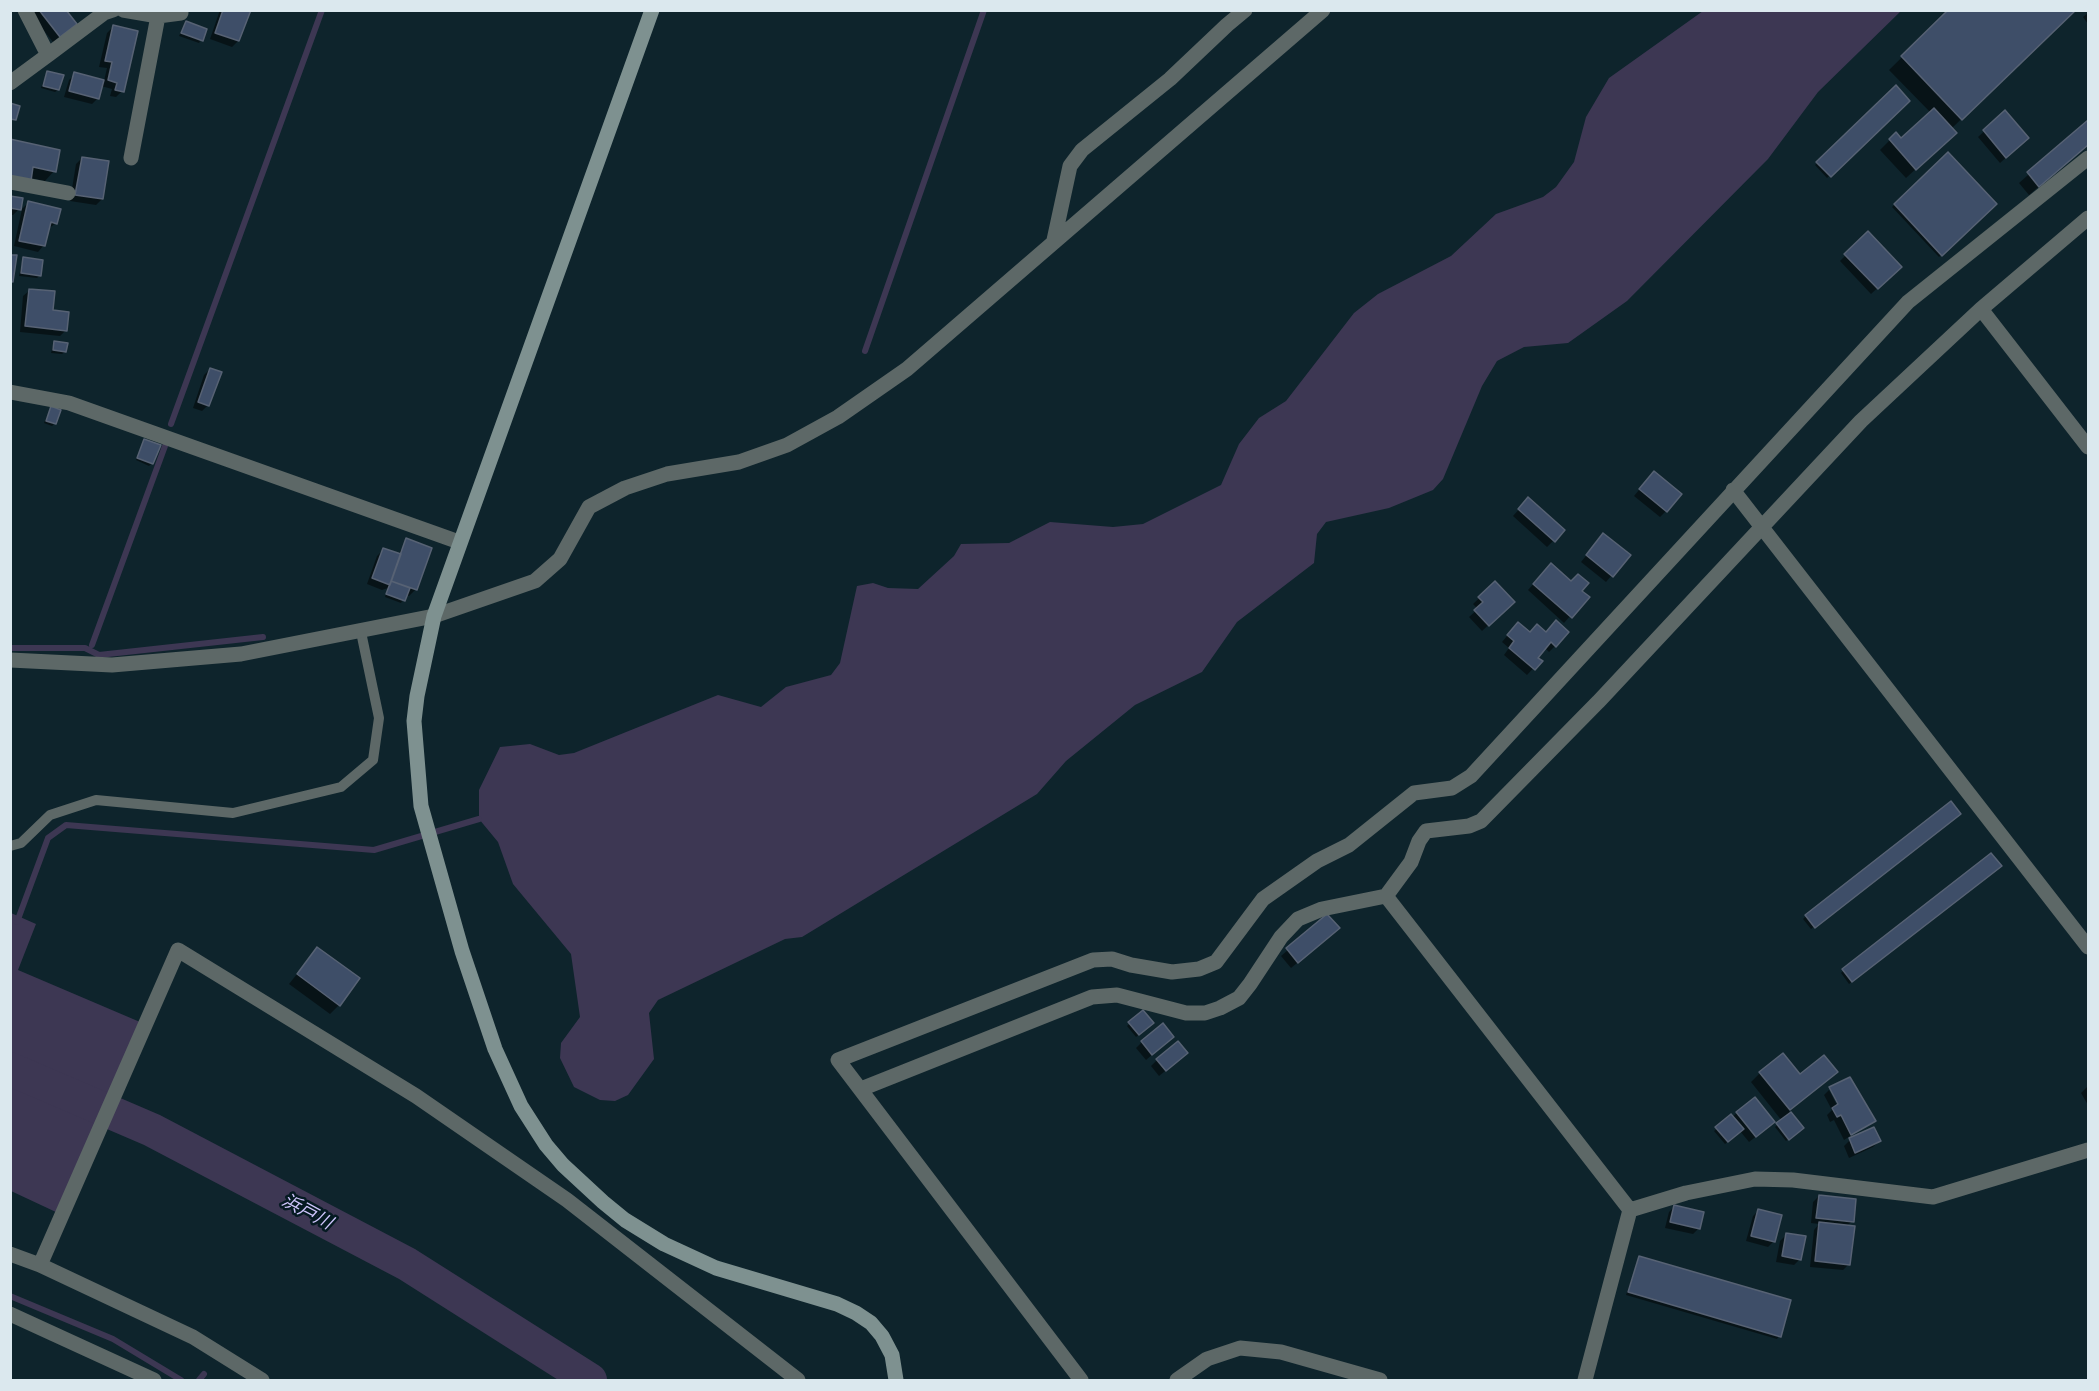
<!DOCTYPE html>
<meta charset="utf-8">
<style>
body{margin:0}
#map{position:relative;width:2099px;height:1391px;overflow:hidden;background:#0e242c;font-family:Montserrat,sans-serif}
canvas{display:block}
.frame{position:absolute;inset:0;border:12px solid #dbe8ee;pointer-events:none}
</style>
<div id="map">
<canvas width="2099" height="1391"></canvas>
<div class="frame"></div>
</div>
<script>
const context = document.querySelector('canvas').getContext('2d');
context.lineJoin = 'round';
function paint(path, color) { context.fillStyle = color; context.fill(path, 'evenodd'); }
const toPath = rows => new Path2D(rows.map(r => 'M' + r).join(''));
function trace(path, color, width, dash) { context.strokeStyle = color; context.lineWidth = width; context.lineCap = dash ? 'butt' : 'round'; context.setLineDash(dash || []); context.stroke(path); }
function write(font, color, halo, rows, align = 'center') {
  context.font = font + ' Montserrat,"Noto Sans JP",sans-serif'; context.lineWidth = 5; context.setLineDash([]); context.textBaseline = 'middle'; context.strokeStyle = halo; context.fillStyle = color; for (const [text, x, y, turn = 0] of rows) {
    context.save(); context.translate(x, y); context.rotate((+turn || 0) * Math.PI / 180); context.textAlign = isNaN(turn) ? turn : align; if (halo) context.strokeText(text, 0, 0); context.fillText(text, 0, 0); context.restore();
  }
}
paint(toPath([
 [1703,11,1901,11,1818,92,1768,159,1627,301,1568,343,1524,347,1497,361,1482,386,1443,479,1433,490,1389,508,1326,522,1317,534,1314,563,1237,622,1202,672,1135,705,1066,761,1037,794,802,937,785,939,658,1000,649,1013,654,1059,628,1095,615,1101,600,1100,574,1087,560,1058,561,1043,580,1017,571,954,513,884,498,842,479,819,479,790,500,747,530,744,559,755,574,753,718,695,761,707,786,687,831,675,840,663,857,586,873,583,888,588,918,589,954,556,961,544,1009,543,1050,522,1113,527,1143,524,1221,485,1239,444,1259,418,1286,401,1354,313,1378,294,1451,256,1496,214,1543,197,1556,187,1574,162,1586,117,1609,78],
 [11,913,36,924,18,970,140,1022,58,1213,11,1191]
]), '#3d3753');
paint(toPath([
 [31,10,64,10,69,30,53,42,29,12],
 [220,10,249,10,238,41,232,47,210,39],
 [1950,10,2074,10,1951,129,1945,142,1906,178,1880,150,1896,134,1901,140,1931,113,1889,70],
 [2088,13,2088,24,2083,17],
 [186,22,206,30,199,43,179,36],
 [113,27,122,91,116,97,110,96,112,89,101,86,98,98,92,104,64,97,69,80,75,74,104,81,107,68,99,67,107,33],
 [47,72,58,90,55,92,41,88],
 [1896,87,1908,101,1827,178,1815,165],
 [2005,112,2021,144,2000,163,1978,137],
 [2088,122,2088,144,2029,195,2019,183],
 [10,141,54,171,45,181,30,178],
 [1948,154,1995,204,1939,257,1892,207],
 [82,158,102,199,96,205,70,201,76,164],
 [10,197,19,209,13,215,10,215],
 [28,203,56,223,48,229,44,245,38,252,14,246,22,209],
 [1868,233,1900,267,1871,294,1840,261],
 [23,259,40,275,37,278,19,276],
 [30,290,66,330,60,336,20,332,23,296],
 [54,343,65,352,62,354,51,353],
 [210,369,208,405,202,411,193,408,204,375],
 [51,408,55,423,52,426,44,423],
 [145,440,152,463,149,466,136,460],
 [1648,479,1666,511,1660,517,1634,496],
 [1522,506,1553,541,1547,547,1513,516],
 [407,540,430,549,415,590,409,596,406,594,401,603,385,597,388,588,382,590,367,584,377,556,383,550,398,555],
 [1598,541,1629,555,1606,582,1581,562],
 [1545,571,1587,597,1564,623,1528,590],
 [1495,583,1513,602,1482,631,1469,617,1478,609,1473,604],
 [1512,630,1546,633,1555,646,1549,652,1545,648,1536,658,1540,661,1527,675,1504,655,1509,648,1502,642],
 [1956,816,1811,929,1803,919,1806,916],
 [1991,855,1997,869,1849,984,1841,973,1843,971],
 [1327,916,1332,934,1291,968,1281,956],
 [317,949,339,1005,330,1014,289,984],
 [1143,1012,1149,1026,1136,1037,1127,1026],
 [1142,1042,1166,1043,1146,1060,1136,1048],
 [1180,1059,1159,1076,1151,1066,1157,1060],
 [1836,1072,1789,1111,1802,1127,1786,1141,1775,1127,1782,1121,1751,1082,1760,1073,1800,1076],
 [2088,1086,2088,1105,2081,1093],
 [1829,1090,1840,1111,1874,1121,1844,1140,1834,1120,1830,1122,1827,1115,1832,1110,1824,1095],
 [1755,1099,1767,1128,1749,1142,1740,1131,1725,1144,1714,1131],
 [1850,1140,1879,1141,1873,1147,1849,1158,1844,1146],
 [1819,1196,1852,1221,1847,1226,1849,1264,1843,1270,1810,1267,1814,1230,1819,1224,1811,1223,1813,1202],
 [1675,1206,1699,1228,1693,1234,1665,1228,1669,1212],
 [1759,1210,1774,1241,1768,1247,1746,1241,1753,1216],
 [1787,1234,1800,1259,1794,1265,1776,1262,1780,1241],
 [1639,1257,1779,1336,1777,1339,1626,1295]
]), '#0007');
trace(toPath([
 [865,351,984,10],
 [171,424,322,10],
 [92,645,165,446],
 [10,648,85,648,99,655,263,637],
 [17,922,48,838,66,825,374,850,479,819],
 [10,1296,113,1339,181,1380],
 [199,1380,204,1374]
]), '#3d3753', 6);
trace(toPath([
 [10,1069,152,1130,407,1264,590,1380]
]), '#3d3753', 34);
const building = toPath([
 [39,10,66,10,77,24,60,37,39,10],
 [223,10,251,10,239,41,215,33,223,10],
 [1948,10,2076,10,1962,120,1901,56,1948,10],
 [186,21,207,29,203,41,181,33,186,21],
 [113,25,138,31,124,92,115,90,117,83,108,80,112,62,105,61,113,25],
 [47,71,64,75,59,90,43,86,47,71],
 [74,72,104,80,99,99,69,91,74,72],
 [1896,85,1910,101,1831,177,1816,162,1896,85],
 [10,103,20,106,16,120,10,119,10,103],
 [1934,108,1957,133,1916,170,1889,139,1896,132,1901,138,1934,108],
 [2005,110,2029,138,2006,158,1983,130,2005,110],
 [2088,120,2088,145,2039,187,2027,172,2088,120],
 [10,139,60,150,56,172,33,167,31,181,10,176,10,139],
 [1948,152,1997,204,1942,256,1894,204,1948,152],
 [82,157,109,161,103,199,75,195,82,157],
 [10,196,23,198,21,210,10,208,10,196],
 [28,201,61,209,57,224,51,222,45,246,19,241,28,201],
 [1868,231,1902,267,1878,289,1844,254,1868,231],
 [10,255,17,255,13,282,10,281,10,255],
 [23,257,43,260,41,276,21,273,23,257],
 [29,289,55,291,53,310,69,312,67,331,25,326,29,289],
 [54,341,68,343,66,352,53,350,54,341],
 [210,368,222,372,209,406,198,402,210,368],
 [51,406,61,410,56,424,46,421,51,406],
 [144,439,161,445,153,464,137,458,144,439],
 [1654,471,1682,494,1667,512,1639,489,1654,471],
 [1528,497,1565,530,1555,542,1518,509,1528,497],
 [1603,533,1631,555,1613,577,1586,555,1603,533],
 [406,538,432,548,417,590,391,581,406,538],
 [383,548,401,554,390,585,372,578,383,548],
 [1551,563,1571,581,1578,574,1589,583,1582,591,1590,597,1572,618,1533,584,1551,563],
 [391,581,410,588,405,601,386,594,391,581],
 [1495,581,1515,602,1489,626,1474,610,1483,602,1478,597,1495,581],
 [1556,620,1569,632,1556,647,1551,642,1538,658,1543,661,1535,670,1509,648,1514,641,1507,635,1518,622,1530,632,1537,624,1546,632,1556,620],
 [1951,801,1961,814,1815,928,1805,915,1951,801],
 [1991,853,2002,866,1852,982,1842,969,1991,853],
 [1327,914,1340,928,1298,963,1286,948,1327,914],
 [317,947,360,978,340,1006,297,974,317,947],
 [1143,1010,1154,1023,1139,1035,1128,1022,1143,1010],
 [1163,1023,1174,1037,1152,1055,1141,1041,1163,1023],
 [1178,1041,1188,1053,1166,1071,1156,1059,1178,1041],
 [1783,1053,1800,1074,1824,1055,1838,1072,1790,1110,1759,1072,1783,1053],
 [1850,1077,1876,1121,1851,1135,1841,1115,1837,1117,1832,1108,1838,1104,1829,1087,1850,1077],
 [1755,1097,1775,1122,1756,1137,1736,1112,1755,1097],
 [1791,1112,1804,1128,1789,1140,1776,1123,1791,1112],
 [1731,1114,1744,1129,1728,1142,1715,1127,1731,1114],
 [1874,1127,1881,1141,1855,1153,1849,1138,1874,1127],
 [1819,1195,1856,1199,1854,1222,1816,1218,1819,1195],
 [1674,1205,1704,1212,1700,1229,1670,1222,1674,1205],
 [1758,1209,1782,1215,1775,1242,1751,1236,1758,1209],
 [1819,1222,1855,1226,1850,1265,1815,1261,1819,1222],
 [1786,1233,1806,1236,1801,1260,1782,1256,1786,1233],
 [1639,1256,1791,1300,1781,1337,1628,1292,1639,1256]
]);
paint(building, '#3e4e68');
trace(building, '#576274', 1.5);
trace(toPath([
 [10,846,21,843,50,815,96,800,233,813,341,787,373,760,379,718,361,632]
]), '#5d6867', 10);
trace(toPath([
 [123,10,158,16,181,13],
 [48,55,104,13,113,10],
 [10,83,48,55,25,10],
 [131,158,158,16],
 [10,182,68,193],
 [1054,240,1070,166,1082,150,1170,79,1227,25,1245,10],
 [1981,309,2088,447],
 [10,392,69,403,459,542],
 [1733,490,2088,947],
 [10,660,112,665,241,654,434,616,535,581,560,559,589,507,625,488,667,474,739,462,787,445,838,417,907,369,1323,10],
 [1386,896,1630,1210],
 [861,1089,1092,997,1117,995,1186,1013,1205,1013,1220,1008,1239,998,1250,984,1281,937,1298,919,1322,909,1386,896,1411,862,1419,841,1426,831,1469,826,1481,821,1598,702,1861,421,1981,309,2088,218],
 [1630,1210,1686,1193,1755,1179,1793,1180,1933,1197,2088,1150],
 [10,1254,40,1265,193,1337,262,1380],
 [40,1265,178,950,416,1096,567,1200,798,1380],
 [10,1314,154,1380],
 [1081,1380,838,1060,1093,960,1112,959,1131,965,1172,972,1199,969,1216,962,1263,899,1317,861,1349,845,1414,793,1452,788,1471,776,1908,302,2088,158],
 [1177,1380,1207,1359,1240,1348,1281,1352,1380,1380],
 [1585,1380,1630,1210]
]), '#5d6867', 15);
trace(toPath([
 [652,10,434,616,417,696,414,721,421,806,462,951,495,1049,521,1106,546,1145,563,1165,603,1202,625,1220,664,1244,716,1268,837,1304,856,1313,871,1323,882,1336,892,1355,896,1380]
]), '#7e9190', 15);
write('italic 18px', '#cec4fb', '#051a22', [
 ["浜戸川",307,1212,28]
]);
</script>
